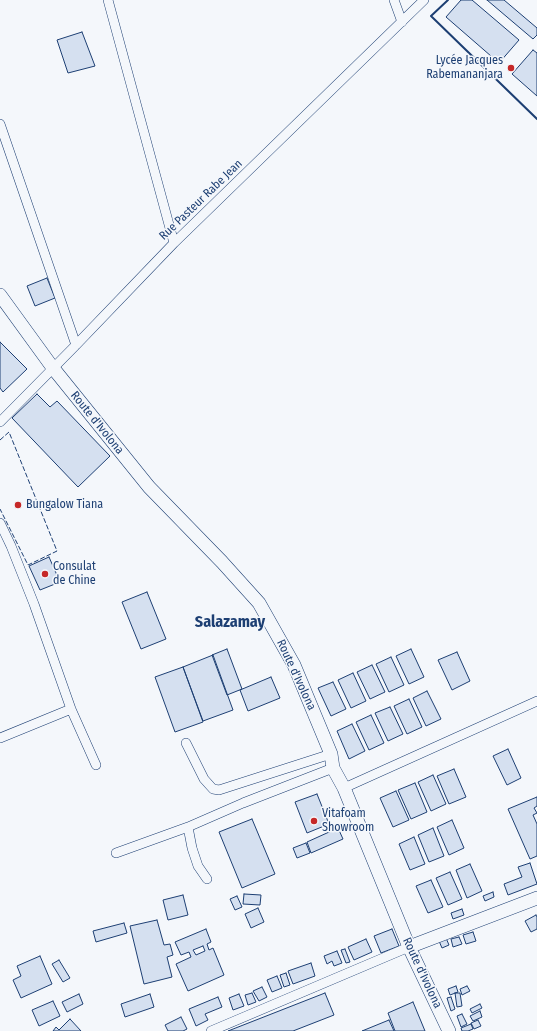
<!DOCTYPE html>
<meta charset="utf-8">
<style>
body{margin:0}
canvas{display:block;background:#f4f7fb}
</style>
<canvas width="537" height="1031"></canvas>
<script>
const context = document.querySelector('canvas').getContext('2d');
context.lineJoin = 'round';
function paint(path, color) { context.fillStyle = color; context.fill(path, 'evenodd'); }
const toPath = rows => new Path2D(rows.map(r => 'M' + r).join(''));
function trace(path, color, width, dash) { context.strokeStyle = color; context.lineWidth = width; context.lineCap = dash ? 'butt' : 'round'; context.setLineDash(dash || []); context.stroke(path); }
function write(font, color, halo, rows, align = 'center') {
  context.font = font + ' "Fira Sans Condensed",sans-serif'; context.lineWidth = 3; context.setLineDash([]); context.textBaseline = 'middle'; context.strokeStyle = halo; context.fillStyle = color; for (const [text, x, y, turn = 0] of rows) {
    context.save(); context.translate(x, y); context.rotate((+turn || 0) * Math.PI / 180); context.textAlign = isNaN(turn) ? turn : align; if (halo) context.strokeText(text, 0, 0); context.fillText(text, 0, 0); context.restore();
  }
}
const building = toPath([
 [461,0,472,0,519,40,499,63,446,17,461,0],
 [487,0,504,0,537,28,537,35,533,39,487,0],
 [82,32,95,66,68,73,57,40,82,32],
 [533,50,537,53,537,96,512,74,533,50],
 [47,278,55,298,35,306,27,286,47,278],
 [0,342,27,369,3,392,0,388,0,342],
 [37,394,50,407,57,401,110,456,78,487,12,418,37,394],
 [49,557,60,582,40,590,29,566,49,557],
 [147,592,166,639,141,649,122,602,147,592],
 [227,649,242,689,227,695,212,655,227,649],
 [411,649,424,677,409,684,396,656,411,649],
 [457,652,470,681,452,690,438,660,457,652],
 [213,655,233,710,203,721,183,667,213,655],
 [391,657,404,685,389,692,376,664,391,657],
 [372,665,385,692,370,699,357,672,372,665],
 [183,667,203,722,175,732,155,677,183,667],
 [353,673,366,701,351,708,338,680,353,673],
 [271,677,280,698,248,711,240,690,271,677],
 [333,682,346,709,331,716,318,688,333,682],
 [427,691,441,719,426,726,413,698,427,691],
 [409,699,422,727,407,734,394,706,409,699],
 [390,707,403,734,388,741,375,713,390,707],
 [371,715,384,743,369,750,356,722,371,715],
 [352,724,365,751,349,759,337,731,352,724],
 [508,749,521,778,507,785,493,756,508,749],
 [454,769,466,797,449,804,437,776,454,769],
 [433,775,446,804,431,811,418,782,433,775],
 [415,783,427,812,411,819,398,790,415,783],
 [396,791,409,820,393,827,380,798,396,791],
 [317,794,329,824,307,833,295,802,317,794],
 [537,797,537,806,534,808,537,813,533,815,537,824,537,856,530,859,508,809,537,797],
 [252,819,275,874,242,888,219,832,252,819],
 [452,820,464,848,449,855,437,827,452,820],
 [338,828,343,839,311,853,307,842,338,828],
 [433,828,444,856,429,862,418,835,433,828],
 [414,837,425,864,410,870,399,844,414,837],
 [306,843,310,853,297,858,293,848,306,843],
 [530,863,537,884,508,895,504,884,522,877,518,867,530,863],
 [470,864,482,891,467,898,456,870,470,864],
 [450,872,462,899,448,905,436,878,450,872],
 [431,880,443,907,428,913,416,886,431,880],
 [493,892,494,897,485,901,483,896,493,892],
 [244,894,261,895,260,905,243,904,244,894],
 [183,895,188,915,168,920,163,900,183,895],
 [237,896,242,907,235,910,230,899,237,896],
 [258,908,264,922,251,928,245,914,258,908],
 [462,909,464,915,453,919,451,913,462,909],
 [536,915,537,917,537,929,531,932,525,921,536,915],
 [157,920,164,945,170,944,173,955,167,957,172,977,144,984,130,926,157,920],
 [124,923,127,933,96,942,93,931,124,923],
 [206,929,211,942,207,944,209,950,213,948,224,975,188,991,176,964,191,957,189,952,181,955,175,942,206,929],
 [203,946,205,951,196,955,193,950,203,946],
 [392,929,399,946,381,953,374,936,392,929],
 [473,932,476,941,466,944,463,935,473,932],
 [459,937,462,944,453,947,451,939,459,937],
 [446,938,449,945,442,948,439,941,446,938],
 [366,939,372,952,354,960,348,947,366,939],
 [345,949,350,962,346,963,341,950,345,949],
 [337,951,342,963,334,966,332,961,327,964,324,956,337,951],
 [40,956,52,984,21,998,13,980,21,976,17,966,40,956],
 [59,960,70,978,63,982,52,964,59,960],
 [311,963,315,976,293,984,288,971,311,963],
 [286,973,290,985,284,987,280,975,286,973],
 [277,976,282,988,272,992,267,980,277,976],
 [456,986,458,992,450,995,448,989,456,986],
 [467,986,470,991,462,995,460,989,467,986],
 [262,987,267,997,259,1001,253,991,262,987],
 [252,993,256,1002,248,1005,245,995,252,993],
 [325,993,334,1015,293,1031,228,1031,325,993],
 [455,993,460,993,462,1006,457,1007,455,993],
 [79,994,83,1004,67,1012,62,1002,79,994],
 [150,994,154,1007,125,1017,121,1004,150,994],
 [239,994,244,1006,233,1010,229,998,239,994],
 [218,997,222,1007,205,1014,208,1020,196,1026,189,1009,218,997],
 [451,997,455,1009,451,1011,447,998,451,997],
 [53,1001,60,1016,39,1026,32,1010,53,1001],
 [413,1002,425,1031,395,1031,388,1013,413,1002],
 [480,1004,482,1008,472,1013,470,1009,480,1004],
 [480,1011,482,1017,473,1021,470,1016,480,1011],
 [462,1014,467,1024,461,1027,457,1016,462,1014],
 [181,1017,187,1029,183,1031,168,1031,165,1025,181,1017],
 [70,1019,81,1031,53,1031,56,1027,59,1030,70,1019],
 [389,1020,394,1031,362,1031,389,1020],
 [478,1020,481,1026,474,1029,471,1023,478,1020],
 [471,1024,473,1029,468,1031,462,1031,461,1028,471,1024]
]);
paint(building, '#d5e0f0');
trace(building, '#1d3f73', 1);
const street = toPath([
 [108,0,174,243],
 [394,0,402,22],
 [0,124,76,345],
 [0,422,76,345,174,243,424,0],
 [0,523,11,546,34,604,71,709,96,765],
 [0,738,71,709],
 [186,743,204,779,213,789,219,790,331,754],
 [344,788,537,701],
 [116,853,188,827],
 [207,879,198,866,192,848,188,827,243,803,333,768],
 [211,1031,409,947]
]);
const secondary = toPath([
 [0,295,53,368,149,487,222,562,259,603,294,665,331,754,333,768,344,788,409,947,449,1031],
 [409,947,537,898]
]);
trace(street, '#1d3f73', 10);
trace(secondary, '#1d3f73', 14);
trace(street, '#f4f7fb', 9);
trace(secondary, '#f4f7fb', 13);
trace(toPath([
 [0,440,9,432,57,551,28,565,0,509]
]), '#1d3f73', 1, [5, 2]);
trace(toPath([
 [448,0,431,16,537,119]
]), '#1d3f73', 2);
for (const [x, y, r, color] of [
 [511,68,4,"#c62828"],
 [18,505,4,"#c62828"],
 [45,574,4,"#c62828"],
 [314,821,4,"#c62828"]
]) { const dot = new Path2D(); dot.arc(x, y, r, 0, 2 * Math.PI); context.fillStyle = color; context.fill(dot); trace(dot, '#f4f7fb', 1.5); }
write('12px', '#1d3f73', '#f4f7fb', [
 ["Lycée Jacques",503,61,"right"],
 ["Rabemananjara",503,75,"right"],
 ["Bungalow Tiana",26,505],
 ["Consulat",53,567],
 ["de Chine",53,581],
 ["Vitafoam",322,814],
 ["Showroom",322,828]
], 'left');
write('12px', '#1d3f73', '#f4f7fb', [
 ["Rue Pasteur Rabe Jean",201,200,-44],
 ["Route d'Ivolona",97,423,51],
 ["Route d'Ivolona",296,675,65],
 ["Route d'Ivolona",422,973,65]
]);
write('bold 16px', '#1d3f73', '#f4f7fb', [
 ["Salazamay",230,623]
]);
</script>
